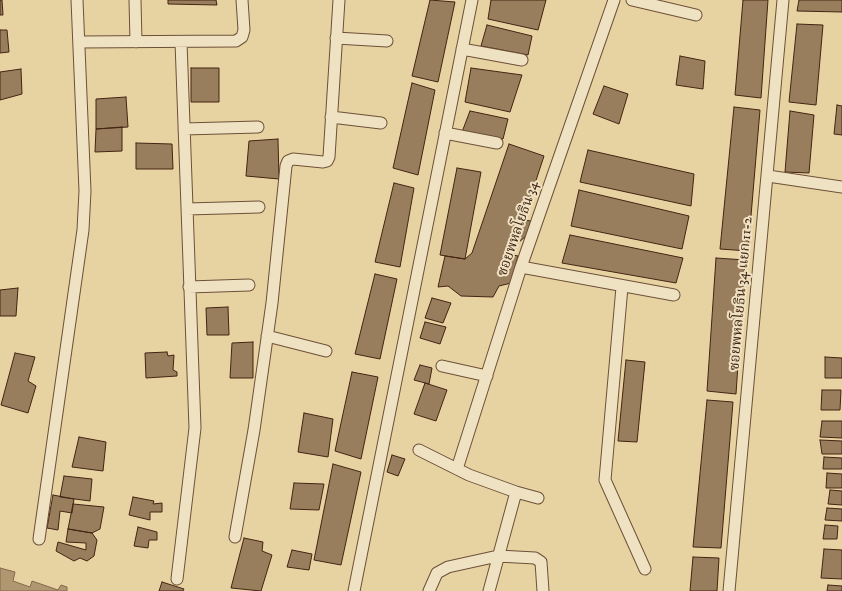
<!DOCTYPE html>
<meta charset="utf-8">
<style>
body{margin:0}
canvas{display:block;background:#e7d2a2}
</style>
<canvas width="842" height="591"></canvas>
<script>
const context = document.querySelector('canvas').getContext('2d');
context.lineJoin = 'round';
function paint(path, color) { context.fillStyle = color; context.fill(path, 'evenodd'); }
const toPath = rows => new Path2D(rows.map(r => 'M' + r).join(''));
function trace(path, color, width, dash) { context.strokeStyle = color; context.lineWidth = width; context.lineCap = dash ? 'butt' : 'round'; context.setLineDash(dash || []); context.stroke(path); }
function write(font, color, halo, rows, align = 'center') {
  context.font = font + ' "IM FELL DW Pica","Noto Serif Thai",serif'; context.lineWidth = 4; context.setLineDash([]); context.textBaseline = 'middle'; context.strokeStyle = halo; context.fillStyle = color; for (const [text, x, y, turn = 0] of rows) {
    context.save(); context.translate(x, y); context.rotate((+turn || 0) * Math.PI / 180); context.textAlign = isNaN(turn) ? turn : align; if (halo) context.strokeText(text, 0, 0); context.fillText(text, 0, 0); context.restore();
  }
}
const water = toPath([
 [0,568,15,572,13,581,30,587,32,581,58,590,61,585,67,587,67,591,0,591,0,568]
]);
paint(water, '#b09771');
trace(water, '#85694b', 1);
const building = toPath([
 [0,0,2,0,3,15,0,15,0,0],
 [168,0,216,0,217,5,168,4,168,0],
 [430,0,455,2,438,82,412,76,430,0],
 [491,0,546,0,538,30,488,19,491,0],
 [743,0,768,0,761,98,735,95,743,0],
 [799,0,842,0,842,12,797,11,799,0],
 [797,24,823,25,816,105,789,102,797,24],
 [487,25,532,36,528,55,481,46,487,25],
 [0,30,7,30,9,52,0,53,0,30],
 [680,56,705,61,703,89,676,85,680,56],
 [191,68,219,68,219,102,191,102,191,68],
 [471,68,522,75,510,112,465,102,471,68],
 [21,69,22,94,0,100,0,72,21,69],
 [412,83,435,90,418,175,393,168,412,83],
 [604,86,628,94,619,124,593,114,604,86],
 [126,97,128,127,96,129,96,99,126,97],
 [837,105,842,106,842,135,834,134,837,105],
 [734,107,760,110,748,251,720,249,734,107],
 [470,111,508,119,503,139,462,132,470,111],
 [790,111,814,115,809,173,785,172,790,111],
 [122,127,122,151,95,152,96,129,122,127],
 [278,139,279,179,246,176,249,141,278,139],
 [136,143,172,144,173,169,136,169,136,143],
 [509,144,544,156,523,220,531,221,526,236,518,243,513,255,518,256,511,283,499,286,493,297,461,296,448,286,438,287,445,256,465,259,472,253,509,144],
 [588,150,694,174,691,206,580,182,588,150],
 [457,168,481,172,465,259,440,255,457,168],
 [394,183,414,188,400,267,375,262,394,183],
 [579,190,689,216,682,249,571,226,579,190],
 [570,235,683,258,676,283,562,263,570,235],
 [716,258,745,260,736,394,707,391,716,258],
 [375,274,397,279,380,359,355,354,375,274],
 [18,288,16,316,0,316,0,290,18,288],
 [432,298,451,303,443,323,425,318,432,298],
 [228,307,229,335,207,335,206,308,228,307],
 [425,322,446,327,440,344,420,338,425,322],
 [253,342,253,378,230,378,232,343,253,342],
 [167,352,168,356,174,355,173,370,177,372,177,376,146,378,145,353,167,352],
 [15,353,35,357,28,381,36,386,28,413,1,405,15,353],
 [825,357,842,358,842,378,825,378,825,357],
 [626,360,645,362,637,442,618,441,626,360],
 [420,365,432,368,429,384,414,380,420,365],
 [352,372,378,377,361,459,335,451,352,372],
 [425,383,447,390,436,421,414,414,425,383],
 [822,390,841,390,840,410,821,410,822,390],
 [707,400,733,402,721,548,693,547,707,400],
 [304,413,333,419,328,457,298,452,304,413],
 [822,421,842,421,842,438,820,437,822,421],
 [79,437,106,442,103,471,72,467,79,437],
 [820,440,842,441,842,454,822,454,820,440],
 [392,455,405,459,398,476,387,472,392,455],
 [824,457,842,458,842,469,823,469,824,457],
 [333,464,361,472,341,565,314,560,333,464],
 [827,473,842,474,842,488,826,488,827,473],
 [64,476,92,479,90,501,60,497,64,476],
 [294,483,324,484,319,510,290,509,294,483],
 [830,490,842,491,842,505,828,504,830,490],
 [53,495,74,499,72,513,60,511,58,530,47,528,53,495],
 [133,497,154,501,153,504,162,503,162,512,150,512,150,520,129,515,133,497],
 [73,504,104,507,100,529,92,533,68,529,73,504],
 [827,508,842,509,842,521,825,520,827,508],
 [825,525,838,526,837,539,823,539,825,525],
 [138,527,157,532,157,540,149,540,148,548,134,546,138,527],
 [68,529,92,533,97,540,94,556,87,561,80,558,74,561,56,551,58,542,86,550,86,543,66,542,68,529],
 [244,538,263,542,262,551,272,555,261,591,231,588,244,538],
 [824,549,842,550,842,579,821,578,824,549],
 [292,550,312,554,309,570,287,567,292,550],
 [693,557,719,558,717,591,690,591,693,557],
 [162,582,184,589,183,591,159,591,162,582],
 [828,585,842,586,842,591,827,591,828,585]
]);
paint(building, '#997e5d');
trace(building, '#442413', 1);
const minor = toPath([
 [135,0,136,42],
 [632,0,696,15],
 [336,38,387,41],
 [79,42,236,41,242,37,244,30,242,0],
 [462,49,522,60],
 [331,117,381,123],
 [184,129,258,127],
 [445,133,497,143],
 [768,176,842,187],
 [187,209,259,207],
 [521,267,674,295],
 [189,287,249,285],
 [622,287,605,480,645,569],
 [267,336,326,351],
 [442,366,487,376],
 [419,450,469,475,516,492,538,498],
 [457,469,521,267,614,0],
 [235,537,254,430,272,303,286,166,288,161,293,159,323,162,327,161,329,157,339,0],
 [39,539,83,230,85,191,77,0],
 [177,579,195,428,181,42],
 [354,591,472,0],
 [429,591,437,573,448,567,498,556,535,558,541,562,543,591],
 [489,591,516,492],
 [729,591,783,0]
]);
trace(minor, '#6d5037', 13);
trace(minor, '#efe2c3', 11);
write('14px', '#442413', '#efe2c3', [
 ["ซอยพหลโยธิน 34",519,229,-71],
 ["ซอยพหลโยธิน 34 แยก 11-2",742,294,-85]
]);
</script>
